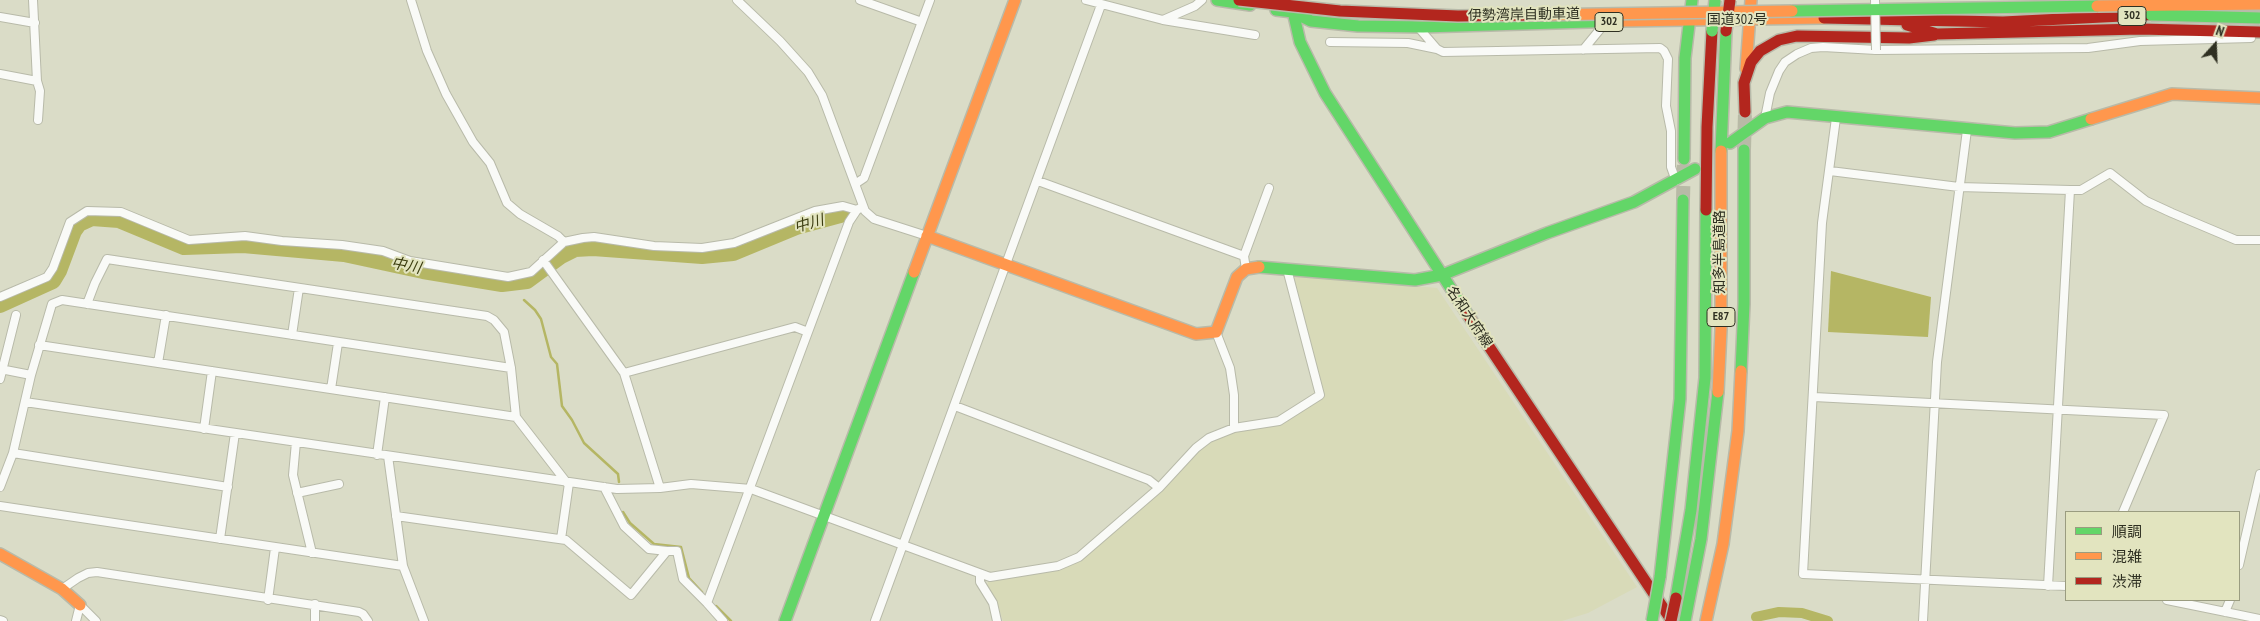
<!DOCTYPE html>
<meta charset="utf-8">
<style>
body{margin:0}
#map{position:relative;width:2260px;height:621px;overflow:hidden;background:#dadcc7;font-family:"PT Sans Narrow","Noto Sans JP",sans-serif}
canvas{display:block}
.legend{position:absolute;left:2065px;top:511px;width:175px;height:90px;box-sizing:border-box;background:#e2e4bf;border:1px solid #9a9c80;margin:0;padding:6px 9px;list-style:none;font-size:15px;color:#2f3022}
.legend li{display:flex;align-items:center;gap:10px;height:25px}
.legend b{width:25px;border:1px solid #9a9c80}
.north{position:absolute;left:2190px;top:20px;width:50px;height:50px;-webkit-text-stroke:4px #e2e4bf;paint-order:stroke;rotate:20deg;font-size:14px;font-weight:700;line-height:20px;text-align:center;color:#2f3022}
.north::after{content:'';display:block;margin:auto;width:18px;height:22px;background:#2f3022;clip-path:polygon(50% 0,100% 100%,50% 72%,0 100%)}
</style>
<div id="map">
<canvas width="2260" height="621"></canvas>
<ul class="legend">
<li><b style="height:6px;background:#63d668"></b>順調</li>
<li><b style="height:6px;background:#ff974d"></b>混雑</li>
<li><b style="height:6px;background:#b3261e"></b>渋滞</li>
</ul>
<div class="north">N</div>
</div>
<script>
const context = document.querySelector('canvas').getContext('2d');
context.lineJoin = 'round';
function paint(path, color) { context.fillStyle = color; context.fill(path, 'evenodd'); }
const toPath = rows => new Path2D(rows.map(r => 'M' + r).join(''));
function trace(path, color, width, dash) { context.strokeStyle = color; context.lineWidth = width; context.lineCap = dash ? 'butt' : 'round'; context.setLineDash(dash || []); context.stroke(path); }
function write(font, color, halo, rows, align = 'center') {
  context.font = font + ' "PT Sans Narrow","Noto Sans JP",sans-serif'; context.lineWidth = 4; context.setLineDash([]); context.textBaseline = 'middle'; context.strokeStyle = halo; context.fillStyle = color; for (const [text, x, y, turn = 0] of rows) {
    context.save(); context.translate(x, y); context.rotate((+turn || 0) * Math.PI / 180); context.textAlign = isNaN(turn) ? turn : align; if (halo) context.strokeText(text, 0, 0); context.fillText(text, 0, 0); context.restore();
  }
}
paint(toPath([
 [1296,276,1437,288,1637,587,1588,613,1562,621,1003,621,997,602,986,587,989,580,1061,570,1083,559,1156,497,1184,465,1206,445,1219,437,1235,432,1270,426,1292,418,1325,396,1293,279]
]), '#d8dab8');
paint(toPath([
 [1831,271,1931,297,1928,337,1828,332]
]), '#b5b664');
trace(toPath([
 [524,300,535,310,541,319,551,357,557,364,562,406,572,420,584,443,618,474,619,482],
 [623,512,630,523,654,544,681,547,689,578,702,592],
 [716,606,731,621]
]), '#b5b664', 2.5);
trace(toPath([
 [1756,617,1779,612,1802,613,1828,621]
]), '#b5b664', 10);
trace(toPath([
 [0,305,53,281,59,271,74,231,79,224,92,218,119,220,184,247,243,245,344,254,423,271,502,284,527,281,561,256,575,249,593,248,702,256,733,253,796,227,844,214]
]), '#b5b664', 16);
trace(toPath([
 [1744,150,1745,112],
 [1683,200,1684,159]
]), '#b8baa6', 14, [14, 7]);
const street = toPath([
 [411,0,427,51,446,94,473,142,490,163,507,203,520,214,558,236,564,242],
 [737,0,780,41,808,72,822,95,865,211,874,219,927,236],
 [860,0,922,22],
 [1086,0,1163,20,1195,6,1202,0],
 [0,17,35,23],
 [1163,20,1255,35],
 [1418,27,1437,49,1443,52,1660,48,1664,51,1668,59,1666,106,1671,131,1671,167,1676,181],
 [1330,42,1408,43,1437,49],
 [1583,50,1606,22],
 [0,74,37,81,33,0],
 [37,81,40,91,38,120],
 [1765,118,1770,93,1779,71,1785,62,1797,54,1811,48,1823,47,1876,50,2088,48,2140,41,2251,38],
 [1836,118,1822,223,1803,574,2066,586],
 [1830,171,1959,187,2070,190,2081,190,2110,173,2146,201,2172,213,2236,240,2260,240],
 [1038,181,1244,256],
 [855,184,864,178,930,0],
 [543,260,624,373,660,488],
 [1246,269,1244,256,1269,188],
 [0,297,47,277,53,268,70,222,87,211,121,212,189,240,245,236,282,241,342,245,383,251,410,261,508,277,531,272,564,242,583,238,594,237,654,246,702,248,734,243,815,211,843,206,857,210],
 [87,304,95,283,107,259,487,316,494,320,504,332,511,368,516,417,567,483],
 [1216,332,1230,368,1234,395,1234,428],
 [292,335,299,288],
 [39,345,516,417],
 [158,363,166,315],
 [0,369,31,375],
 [624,373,795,327,808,332],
 [0,379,16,315],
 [331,389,338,343],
 [1814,397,2164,415,2123,512],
 [25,402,617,489,660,488,691,484,751,489,990,577,1058,566,1079,557,1159,488,1196,448,1209,438,1234,428,1279,421,1320,395,1287,269],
 [955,406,1149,480,1159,488],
 [204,429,212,371],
 [296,442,293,475,312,553],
 [13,453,228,487],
 [377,455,385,397],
 [388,456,403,566,424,621],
 [0,487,13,453,31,375,52,304,62,300,511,368],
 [297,493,339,484],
 [0,506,403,566],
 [396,516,566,540,631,595,667,551,649,549,624,526,604,487],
 [220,539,235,433],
 [561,539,569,483],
 [667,551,677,551,683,579,707,603],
 [2239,565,2260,474],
 [980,574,980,582,993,603,997,621],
 [2048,586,2070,190],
 [62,589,78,578,88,573,97,572,359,612,363,614,368,621],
 [268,600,275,548],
 [2167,600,2260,619],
 [315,604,315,621],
 [2225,612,2230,600],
 [0,620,3,621],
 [76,621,80,605,96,621],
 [723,621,707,603,849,222,857,210,862,207],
 [875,621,1101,5],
 [1923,621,1937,362,1967,130]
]);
const fast = toPath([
 [1217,0,1250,5],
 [1292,7,1300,42,1325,93,1468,315],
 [1276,10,1293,12,1311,21,1358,26,1423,27,1622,21],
 [1730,143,1765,118,1787,112,2015,133,2049,132,2091,119],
 [1721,151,1726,31],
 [1684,159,1685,58,1692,0],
 [1259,267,1415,280,1442,275,1547,233,1634,202,1695,169],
 [1741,371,1744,304,1744,150],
 [1660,577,1680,399,1683,200],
 [1676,598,1691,510,1705,378,1706,210],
 [785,621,914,272],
 [1685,621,1701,539,1718,392]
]);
const slow = toPath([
 [1622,21,1824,18],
 [1746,69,1751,0],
 [2091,119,2172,94,2260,98],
 [927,236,1196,334,1216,332,1237,277,1246,269,1259,267],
 [914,272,1015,0],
 [1718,392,1721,330,1721,151],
 [0,554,62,589,80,605],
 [1706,621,1723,544,1738,431,1741,371]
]);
const jam = toPath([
 [1824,18,2003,22,2162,14],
 [1907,25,1937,34,2140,29,2260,32],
 [1745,112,1744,83,1751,62,1760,51,1779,40,1797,36,1909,38,1934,35],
 [1706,210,1707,127,1712,31],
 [1468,315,1672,621]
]);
trace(street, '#b8baa9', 10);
trace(fast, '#b8baa9', 14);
trace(slow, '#b8baa9', 14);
trace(jam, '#b8baa9', 14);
trace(street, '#f9faf7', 8);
trace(fast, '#63d668', 11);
trace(slow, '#ff974d', 11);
trace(jam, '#b3261e', 11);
const streetBridge = toPath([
 [1875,0,1876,50]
]);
const fastBridge = toPath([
 [1792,11,2097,6],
 [2151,15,2260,18],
 [1712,31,1715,0],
 [1652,621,1660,577]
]);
const slowBridge = toPath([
 [2097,6,2260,4],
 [1535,15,1792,11]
]);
const jamBridge = toPath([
 [1239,0,1340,11,1458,16,1535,15],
 [1726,31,1730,0],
 [1671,621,1676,598]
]);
trace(streetBridge, '#b8baa9', 10, []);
trace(fastBridge, '#b8baa9', 14, []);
trace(slowBridge, '#b8baa9', 14, []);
trace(jamBridge, '#b8baa9', 14, []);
trace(streetBridge, '#f9faf7', 8);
trace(fastBridge, '#63d668', 11);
trace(slowBridge, '#ff974d', 11);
trace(jamBridge, '#b3261e', 11);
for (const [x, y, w] of [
 [2132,16,28],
 [1609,22,28],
 [1721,317,28]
]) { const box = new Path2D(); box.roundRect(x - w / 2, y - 9.5, w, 19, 4); context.fillStyle = '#e2e4bf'; context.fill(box); trace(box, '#2f3022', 1); }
write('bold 12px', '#2f3022', null, [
 ["302",2132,16],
 ["302",1609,22],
 ["E87",1721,317]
]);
write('14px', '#2f3022', '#e2e4bf', [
 ["伊勢湾岸自動車道",1524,15,-1],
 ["国道302号",1737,20],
 ["知多半島道路",1720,252,-90],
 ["名和大府線",1469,317,56]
]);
write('italic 15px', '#3b3c0f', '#e2e4bf', [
 ["中川",809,224,-16],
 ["中川",406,266,11]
]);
</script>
